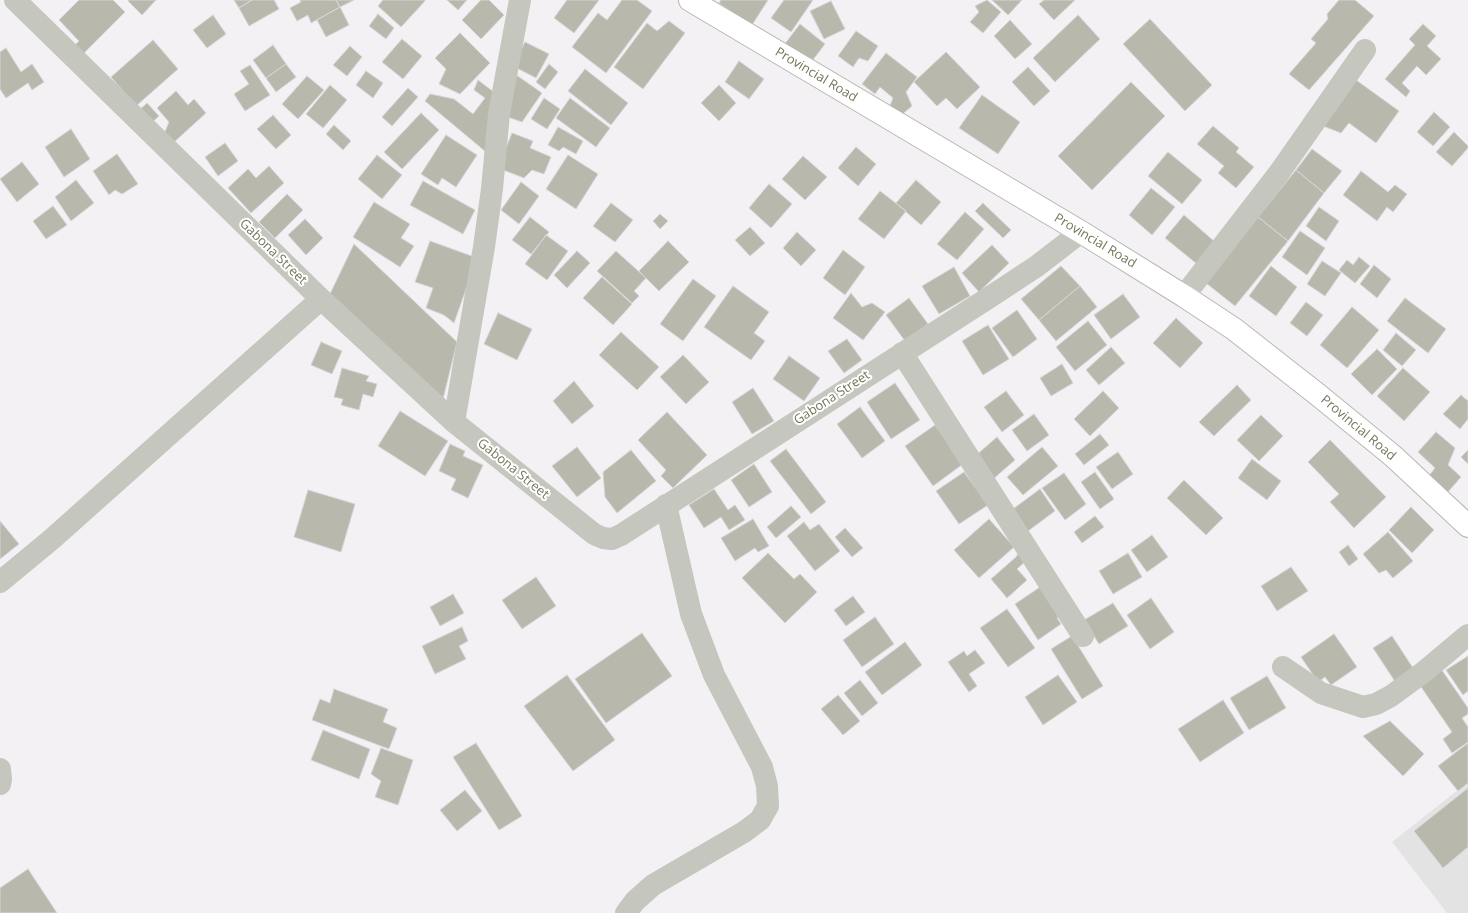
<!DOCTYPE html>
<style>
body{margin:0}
canvas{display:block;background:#f4f1f5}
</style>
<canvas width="1468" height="913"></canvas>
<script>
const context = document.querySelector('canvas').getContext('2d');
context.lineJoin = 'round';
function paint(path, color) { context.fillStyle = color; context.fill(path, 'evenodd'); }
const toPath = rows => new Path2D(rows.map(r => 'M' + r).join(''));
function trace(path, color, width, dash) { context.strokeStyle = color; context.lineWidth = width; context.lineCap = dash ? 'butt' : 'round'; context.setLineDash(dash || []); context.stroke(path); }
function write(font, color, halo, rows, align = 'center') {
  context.font = font + ' "Open Sans",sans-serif'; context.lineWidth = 4; context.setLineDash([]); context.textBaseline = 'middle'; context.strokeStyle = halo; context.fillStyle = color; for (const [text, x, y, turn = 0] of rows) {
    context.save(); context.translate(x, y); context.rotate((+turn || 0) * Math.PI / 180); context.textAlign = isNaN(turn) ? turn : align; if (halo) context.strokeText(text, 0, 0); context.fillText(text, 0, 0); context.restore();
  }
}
paint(toPath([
 [1468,782,1468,913,1447,913,1392,842]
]), '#e4e3e3');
const building = toPath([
 [79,0,113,0,125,12,83,54,75,45,79,41,59,20,79,0],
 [129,0,156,0,142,15,128,1,129,0],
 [234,0,252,0,239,8,234,0],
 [252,0,274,0,279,9,249,26,239,8,252,0],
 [300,0,336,0,340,7,311,23,308,15,297,21,290,8,301,2,300,0],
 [336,0,354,0,340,7,336,0],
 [383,0,425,0,425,1,401,27,378,6,383,0],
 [447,0,467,0,458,10,447,0],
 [481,0,489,0,504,15,481,39,462,20,481,0],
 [567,0,599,0,574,33,554,18,567,0],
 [622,0,637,0,652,11,606,73,572,47,598,13,607,20,622,0],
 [721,0,768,0,752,25,719,3,721,0],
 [784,0,813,0,791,32,771,18,784,0],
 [987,0,1001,12,983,33,970,22,979,12,975,6,987,0],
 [992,0,1022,0,1008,15,992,0],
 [1044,0,1075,0,1054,20,1039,4,1044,0],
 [1339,0,1355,0,1374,16,1309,90,1289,74,1316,43,1311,39,1328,19,1327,14,1339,0],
 [831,1,845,29,824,39,810,11,831,1],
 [340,7,349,25,326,37,317,20,340,7],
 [378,14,394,28,386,39,369,26,378,14],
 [213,15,226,34,207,48,193,30,213,15],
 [1078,15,1100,39,1055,82,1033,58,1078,15],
 [1150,19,1212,85,1185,111,1123,44,1150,19],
 [1010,20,1032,44,1015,59,994,36,1010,20],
 [669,21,685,33,643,89,614,67,647,23,657,31,669,21],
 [800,24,825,44,809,65,784,45,800,24],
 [1423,24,1436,36,1427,46,1441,59,1426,75,1417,66,1402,83,1410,91,1406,97,1385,79,1415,45,1409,39,1423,24],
 [856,31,878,46,868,61,859,58,853,67,838,56,856,31],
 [460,33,490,63,460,94,439,84,446,69,435,58,460,33],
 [402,39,422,56,403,79,382,62,402,39],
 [153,40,178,69,136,106,111,77,153,40],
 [525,42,549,54,536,78,513,66,525,42],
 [273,45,286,64,266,78,253,60,273,45],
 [350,46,362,57,347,76,333,65,350,46],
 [6,48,21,72,32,64,44,82,32,90,28,83,6,98,0,89,0,52,6,48],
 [946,52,980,87,957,109,946,98,937,106,914,82,946,52],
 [886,53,917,77,906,92,912,106,898,118,888,111,893,98,880,87,875,94,862,84,886,53],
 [739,61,764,79,749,99,725,82,739,61],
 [286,64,296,77,276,92,266,78,286,64],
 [549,64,558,72,545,89,536,82,549,64],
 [250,65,270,95,245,111,234,94,249,84,240,71,250,65],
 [1028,67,1050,91,1034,106,1012,82,1028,67],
 [585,69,628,103,611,125,568,91,585,69],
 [366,71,383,83,373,98,356,85,366,71],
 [512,72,542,93,522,122,502,115,512,72],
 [307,76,324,90,298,119,282,104,307,76],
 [478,80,499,96,486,152,425,101,430,94,454,99,473,114,485,98,474,90,478,80],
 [1356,80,1399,111,1376,143,1349,123,1341,133,1323,126,1356,80],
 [1131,82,1165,116,1092,190,1058,156,1131,82],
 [330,85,347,100,323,128,306,114,330,85],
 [719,85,736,103,719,121,701,103,719,85],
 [408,88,418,97,392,126,382,117,408,88],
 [176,91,188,105,194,99,206,113,172,144,164,134,169,122,157,108,176,91],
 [982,95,1020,122,998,154,959,128,982,95],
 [544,98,560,109,547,129,531,119,544,98],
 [570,98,610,128,596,147,556,118,570,98],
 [147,103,159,116,148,126,136,113,147,103],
 [1434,112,1450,127,1433,146,1417,132,1434,112],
 [421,113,439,130,402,169,384,152,421,113],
 [273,115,291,135,276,149,257,129,273,115],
 [334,125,351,141,343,150,326,134,334,125],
 [1213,126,1239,148,1236,152,1254,167,1236,188,1218,173,1224,166,1197,144,1213,126],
 [558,127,583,141,576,154,563,147,559,151,548,145,558,127],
 [71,129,90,159,64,177,45,147,71,129],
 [1454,132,1468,146,1468,148,1452,166,1436,152,1454,132],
 [512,133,533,141,530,148,551,157,544,174,532,170,524,178,498,168,512,133],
 [446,135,477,155,456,187,442,178,438,185,421,174,446,135],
 [225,143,238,161,218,176,205,157,225,143],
 [856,147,876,164,858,186,838,168,856,147],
 [1312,149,1342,171,1324,193,1296,170,1312,149],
 [1168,152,1202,180,1182,204,1148,176,1168,152],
 [117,154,138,184,122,194,115,190,109,195,93,171,117,154],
 [377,155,402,175,382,199,358,179,377,155],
 [568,155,598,174,576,209,546,189,568,155],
 [803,156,827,177,805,200,782,179,803,156],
 [22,162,39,184,17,202,0,179,22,162],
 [269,166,284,183,251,213,228,188,248,169,256,178,269,166],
 [1296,170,1324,193,1288,241,1258,217,1296,170],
 [1361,171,1388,192,1395,185,1407,194,1393,212,1387,207,1377,221,1343,195,1361,171],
 [76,180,94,203,71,221,55,197,76,180],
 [916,180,941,202,921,225,896,203,916,180],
 [423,181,475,210,463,234,410,205,423,181],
 [521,182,539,196,519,224,501,210,521,182],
 [769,184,792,204,771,228,749,208,769,184],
 [1151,188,1175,207,1152,235,1129,215,1151,188],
 [880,191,906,211,884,239,858,219,880,191],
 [287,194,303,210,275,238,259,222,287,194],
 [374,202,410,224,401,238,414,246,400,267,353,237,374,202],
 [611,203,633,220,615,242,593,226,611,203],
 [983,203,1011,230,1003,238,975,211,983,203],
 [53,206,67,225,46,239,33,221,53,206],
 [1319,207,1339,221,1326,241,1306,226,1319,207],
 [965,212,984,229,957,260,937,244,965,212],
 [660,214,668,221,660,229,653,221,660,214],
 [1184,215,1215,242,1197,264,1165,238,1184,215],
 [530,217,549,232,531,254,512,240,530,217],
 [1258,217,1288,241,1235,306,1206,283,1258,217],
 [305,219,323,238,306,255,288,235,305,219],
 [750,227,765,243,750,256,735,240,750,227],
 [1300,231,1325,248,1307,275,1282,257,1300,231],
 [797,232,816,250,801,266,783,248,797,232],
 [546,235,568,251,547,280,525,264,546,235],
 [430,241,477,258,454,323,444,315,426,308,433,288,415,282,430,241],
 [668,241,689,262,659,291,639,271,668,241],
 [354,244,457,342,442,403,330,294,354,244],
 [992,245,1009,263,979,292,962,273,992,245],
 [843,250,865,267,845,295,823,278,843,250],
 [577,251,590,263,567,288,554,275,577,251],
 [616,251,646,278,634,291,639,296,632,303,597,271,616,251],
 [1359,257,1370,266,1355,283,1339,270,1347,260,1353,265,1359,257],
 [1322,261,1341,273,1325,296,1307,284,1322,261],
 [1374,265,1391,279,1377,298,1360,284,1374,265],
 [1061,266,1080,286,1039,320,1021,299,1061,266],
 [1271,266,1297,287,1276,316,1249,296,1271,266],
 [954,267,970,296,939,314,922,286,954,267],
 [602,277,632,304,613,325,583,298,602,277],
 [693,279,716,296,683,341,660,324,693,279],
 [733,286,769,312,754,333,765,341,751,360,704,327,733,286],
 [1080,286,1097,307,1056,341,1039,320,1080,286],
 [851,293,862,307,872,303,885,312,863,340,833,318,851,293],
 [1123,294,1140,317,1111,339,1094,315,1123,294],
 [909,298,928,324,905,341,886,315,909,298],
 [1405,298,1446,329,1428,353,1387,321,1405,298],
 [1306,302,1323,315,1307,336,1290,323,1306,302],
 [1352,307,1379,330,1347,368,1320,345,1352,307],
 [1017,310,1037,339,1013,357,992,328,1017,310],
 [498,313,532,329,517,360,484,344,498,313],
 [1176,318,1203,343,1180,368,1153,343,1176,318],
 [1088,321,1107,345,1075,371,1056,347,1088,321],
 [988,325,1009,359,983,375,962,341,988,325],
 [621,332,659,367,637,390,599,355,621,332],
 [1396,333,1416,350,1402,366,1383,350,1396,333],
 [847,339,862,360,844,373,828,351,847,339],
 [321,342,342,351,332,374,311,365,321,342],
 [1111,347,1125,363,1099,385,1086,370,1111,347],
 [1377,349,1397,369,1372,395,1351,374,1377,349],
 [683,355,709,382,686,404,660,377,683,355],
 [789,356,820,378,804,401,773,379,789,356],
 [1062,364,1073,383,1051,396,1040,378,1062,364],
 [342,368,369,376,366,381,377,384,373,397,363,394,359,410,341,405,343,399,334,397,342,368],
 [1403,368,1430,392,1404,421,1377,396,1403,368],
 [574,381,594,406,572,424,553,401,574,381],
 [895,383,920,420,891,439,867,402,895,383],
 [1237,385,1251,400,1214,436,1199,422,1237,385],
 [753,388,774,421,752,434,732,402,753,388],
 [1006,391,1024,415,1002,432,984,407,1006,391],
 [1103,391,1119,408,1090,436,1074,419,1103,391],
 [1461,395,1468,401,1468,419,1460,429,1443,414,1461,395],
 [860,407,885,441,862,458,837,424,860,407],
 [400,411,448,441,425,476,378,446,400,411],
 [667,412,707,455,673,488,661,476,666,470,638,440,667,412],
 [1034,414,1049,435,1027,451,1012,430,1034,414],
 [1261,415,1283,436,1259,461,1237,440,1261,415],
 [935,425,963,464,933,486,905,446,935,425],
 [1436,432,1455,448,1448,465,1461,477,1447,493,1428,477,1435,468,1418,452,1436,432],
 [1100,434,1109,445,1084,465,1075,454,1100,434],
 [997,437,1015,460,992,480,973,458,997,437],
 [1330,440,1386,497,1354,528,1330,502,1339,494,1308,462,1330,440],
 [450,444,465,451,463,456,483,465,468,498,451,490,456,479,439,471,450,444],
 [577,447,601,478,577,497,552,466,577,447],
 [1042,447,1058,466,1023,495,1007,477,1042,447],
 [786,449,826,502,811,514,770,461,786,449],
 [631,450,656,481,617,513,605,497,603,472,631,450],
 [1468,450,1468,464,1461,457,1468,450],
 [1118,452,1133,474,1112,489,1096,467,1118,452],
 [1252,459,1281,481,1267,500,1238,478,1252,459],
 [754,464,772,492,749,507,731,480,754,464],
 [964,472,988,505,959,524,936,491,964,472],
 [1095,472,1114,499,1100,509,1081,482,1095,472],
 [1064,473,1086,504,1065,520,1042,488,1064,473],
 [1184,480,1223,518,1206,535,1167,498,1184,480],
 [714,489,728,510,735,505,745,520,729,530,721,517,704,528,689,505,714,489],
 [1040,489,1055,511,1024,534,1009,512,1040,489],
 [308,490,355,504,341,552,294,537,308,490],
 [791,506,801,517,776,538,767,527,791,506],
 [1411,507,1434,530,1412,553,1389,530,1411,507],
 [1095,516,1104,527,1082,543,1074,532,1095,516],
 [753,519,769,546,758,552,755,548,735,561,721,538,753,519],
 [989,519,1014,547,979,578,954,550,989,519],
 [0,521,19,544,0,559,0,521],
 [804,522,810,530,819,524,840,551,815,571,787,536,804,522],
 [845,528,863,548,852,557,835,537,845,528],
 [1388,532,1413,561,1393,578,1386,570,1379,573,1363,554,1388,532],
 [1152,535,1168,557,1147,572,1131,550,1152,535],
 [1348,545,1358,559,1349,566,1339,552,1348,545],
 [1020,550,1028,559,1017,569,1027,580,1007,598,991,579,1016,557,1020,550],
 [768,553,794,579,800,574,817,592,785,623,742,578,768,553],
 [1128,553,1142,577,1113,594,1099,571,1128,553],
 [1291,567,1308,591,1277,611,1261,586,1291,567],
 [536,577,556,606,522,629,502,600,536,577],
 [1043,585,1062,612,1057,618,1061,624,1038,640,1015,604,1043,585],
 [453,594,464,613,440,626,430,607,453,594],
 [853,596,865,612,846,626,834,610,853,596],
 [1151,598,1174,632,1150,649,1127,615,1151,598],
 [1113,603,1128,626,1099,644,1084,620,1113,603],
 [1007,609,1035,648,1008,667,980,628,1007,609],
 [875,617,894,644,862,667,843,640,875,617],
 [462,627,468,641,459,646,466,659,435,674,422,646,462,627],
 [642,633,672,676,606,723,575,679,642,633],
 [1334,634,1357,667,1331,685,1325,677,1318,682,1301,657,1334,634],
 [1072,636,1103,686,1082,699,1051,649,1072,636],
 [1392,636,1415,671,1396,683,1373,648,1392,636],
 [905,642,922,665,882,695,865,672,905,642],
 [975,650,985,663,969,674,977,686,969,692,948,662,964,651,967,656,975,650],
 [1468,656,1468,691,1463,695,1446,670,1468,656],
 [1439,666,1468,708,1468,714,1462,718,1468,727,1468,742,1452,753,1443,739,1452,732,1417,681,1439,666],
 [567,675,615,740,573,771,524,706,567,675],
 [1058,675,1077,702,1043,725,1025,697,1058,675],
 [1267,676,1286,708,1249,730,1230,698,1267,676],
 [860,680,878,703,862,716,844,693,860,680],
 [334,689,388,709,383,722,397,728,389,749,312,720,320,699,330,703,334,689],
 [838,695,860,721,843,735,821,709,838,695],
 [1223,700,1244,733,1200,762,1178,729,1223,700],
 [1390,721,1424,754,1403,776,1363,736,1390,721],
 [323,730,370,749,359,779,311,760,323,730],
 [476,743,522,816,499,830,453,757,476,743],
 [1468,743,1468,783,1458,791,1438,766,1468,743],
 [381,748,413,760,398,805,375,797,381,781,371,774,381,748],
 [1468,788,1468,847,1443,868,1414,831,1468,788],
 [465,790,482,811,457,831,440,810,465,790],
 [28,869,57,913,0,913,0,888,28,869]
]);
paint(building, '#b8b8ac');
trace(building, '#d6d4d7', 1);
const major = toPath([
 [690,0,1081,232,1184,296,1234,329,1317,394,1393,456,1468,526]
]);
trace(major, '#b7b8af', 24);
trace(toPath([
 [15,0,321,299,454,422,594,534,603,538,612,539,621,535,993,295,1037,266,1081,232],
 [1184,296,1279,173,1365,50],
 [902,353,1083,636],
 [454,422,484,247,492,189,499,114,520,0],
 [0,582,52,539,321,299],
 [1283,667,1321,693,1363,707,1376,704,1391,696,1425,671,1468,635],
 [0,769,1,779,0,784],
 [626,913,635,901,653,885,744,832,760,820,768,806,767,786,762,767,714,675,691,614,666,505]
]), '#c5c6be', 22);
trace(major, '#fff', 22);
write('13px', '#74785c', '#fff', [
 ["Provincial Road",816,75,31],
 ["Provincial Road",1095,241,31],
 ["Gabona Street",273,252,44],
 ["Gabona Street",832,398,-33],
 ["Provincial Road",1358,428,40],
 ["Gabona Street",513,469,39]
]);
</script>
